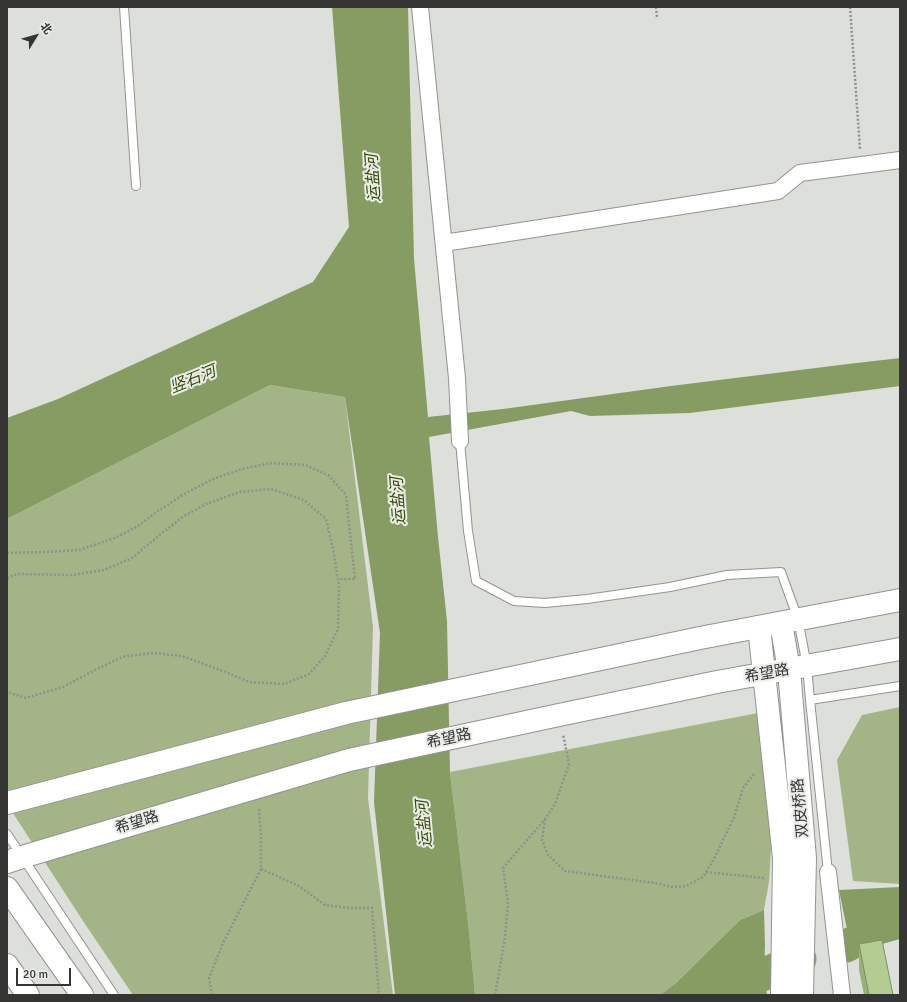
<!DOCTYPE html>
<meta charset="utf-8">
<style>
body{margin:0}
#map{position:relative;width:907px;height:1002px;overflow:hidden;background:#dde0da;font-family:Signika,"Noto Sans SC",sans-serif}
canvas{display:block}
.frame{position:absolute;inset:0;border:8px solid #353634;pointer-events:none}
.north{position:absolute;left:16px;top:16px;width:40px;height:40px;-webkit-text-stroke:3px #eaede7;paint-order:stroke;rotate:53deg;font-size:11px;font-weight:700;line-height:16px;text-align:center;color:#353634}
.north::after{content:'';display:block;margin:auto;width:14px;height:18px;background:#353634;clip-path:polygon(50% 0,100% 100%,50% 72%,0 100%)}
.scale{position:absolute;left:16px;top:968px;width:55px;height:18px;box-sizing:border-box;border:2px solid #353634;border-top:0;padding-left:5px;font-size:12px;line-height:14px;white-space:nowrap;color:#353634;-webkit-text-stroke:3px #eaede7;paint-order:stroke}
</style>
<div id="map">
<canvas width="907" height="1002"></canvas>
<div class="frame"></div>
<div class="north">北</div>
<div class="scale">20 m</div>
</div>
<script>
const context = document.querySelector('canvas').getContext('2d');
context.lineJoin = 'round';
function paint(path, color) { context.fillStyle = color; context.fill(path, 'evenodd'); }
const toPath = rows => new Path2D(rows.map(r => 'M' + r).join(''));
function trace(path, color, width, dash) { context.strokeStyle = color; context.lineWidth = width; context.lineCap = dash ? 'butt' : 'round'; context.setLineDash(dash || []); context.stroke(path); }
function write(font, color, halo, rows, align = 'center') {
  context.font = font + ' Signika,"Noto Sans SC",sans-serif'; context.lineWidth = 4; context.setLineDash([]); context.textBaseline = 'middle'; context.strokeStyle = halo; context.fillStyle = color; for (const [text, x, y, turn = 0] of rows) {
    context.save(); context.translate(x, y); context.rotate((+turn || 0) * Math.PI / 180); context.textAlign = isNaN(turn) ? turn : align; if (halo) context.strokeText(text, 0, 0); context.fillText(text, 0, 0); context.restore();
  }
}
paint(toPath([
 [270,385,345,397,373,627,368,798,393,995,133,995,83,921,7,804,7,519],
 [900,707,900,884,853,881,837,760,862,715],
 [758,713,772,834,769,882,764,910,740,920,677,982,660,995,475,995,469,931,450,772]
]), '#a3b587');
paint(toPath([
 [332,7,408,7,414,259,428,417,503,409,671,386,848,364,900,358,900,386,690,413,590,416,571,411,429,437,438,537,447,621,450,772,469,931,475,995,395,995,374,802,380,633,345,397,270,385,7,519,7,418,58,399,313,282,349,227],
 [900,887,900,939,875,946,850,944,839,890],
 [764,910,765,946,764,974,767,995,660,995,677,982,740,920]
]), '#869c63');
trace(toPath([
 [846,946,850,944],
 [719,995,729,991,764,974,800,959]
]), '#869c63', 33);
const lane = toPath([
 [124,7,136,186],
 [460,441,468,531,476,581,514,601,545,603,587,599,670,587,727,575,781,572,798,619,807,666,810,700],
 [7,834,114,995],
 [828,872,810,700,900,686]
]);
const street = toPath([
 [420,7,457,378,460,441],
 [444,243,778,191,800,173,900,160],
 [828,872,842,995]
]);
const secondary = toPath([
 [7,803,346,713,700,638,900,600],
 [7,862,22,857,349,760,559,715,717,682,900,649]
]);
const primary = toPath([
 [781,623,789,670,805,858,802,995],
 [759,627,784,858,782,995],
 [7,888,82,995],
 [7,965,28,995]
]);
trace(lane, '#92948f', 10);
trace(street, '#92948f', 18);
trace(secondary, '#92948f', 24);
trace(primary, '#92948f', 24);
trace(toPath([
 [656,7,657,17],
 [850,7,860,149],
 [7,553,45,552,79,550,115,538,138,526,158,511,186,493,213,479,242,469,271,463,305,465,328,475,346,495,355,579,338,579],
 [7,578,17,574,72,575,104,570,132,558,162,533,184,516,206,504,240,492,271,489,304,500,326,519,333,549,339,586,338,629,325,656,309,674,284,684,249,682,223,671,182,656,153,653,122,657,95,670,63,687,26,698,7,692],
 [545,819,542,840,548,855,565,871,655,883,671,887,686,886,703,877,715,857,734,817,743,788,755,773],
 [261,869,299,886,325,905,349,908,372,908,379,995],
 [706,872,764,878],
 [212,995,209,978,223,943,261,869,261,838,259,808],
 [495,995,505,937,508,903,503,868,545,819,555,804,569,764,563,734]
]), '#8e918c', 2.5, [2, 2]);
trace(lane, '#fff', 8);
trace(street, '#fff', 16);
trace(secondary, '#fff', 22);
trace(primary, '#fff', 22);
paint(toPath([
 [859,944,893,995,864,995,859,970]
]), '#9baf7d');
const building = toPath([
 [882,940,893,995,869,995,859,944,882,940]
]);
paint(building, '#b4cc91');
trace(building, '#7e8f66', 1);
write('15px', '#353634', '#eaede7', [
 ["希望路",767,674,-10],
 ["希望路",449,739,-12],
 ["双皮桥路",801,808,-95],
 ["希望路",137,823,-17]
]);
write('italic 16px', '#364a08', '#eaede7', [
 ["运盐河",374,178,-94],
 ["竖石河",193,380,-22],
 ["运盐河",399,501,-94],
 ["运盐河",425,824,-95]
]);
</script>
